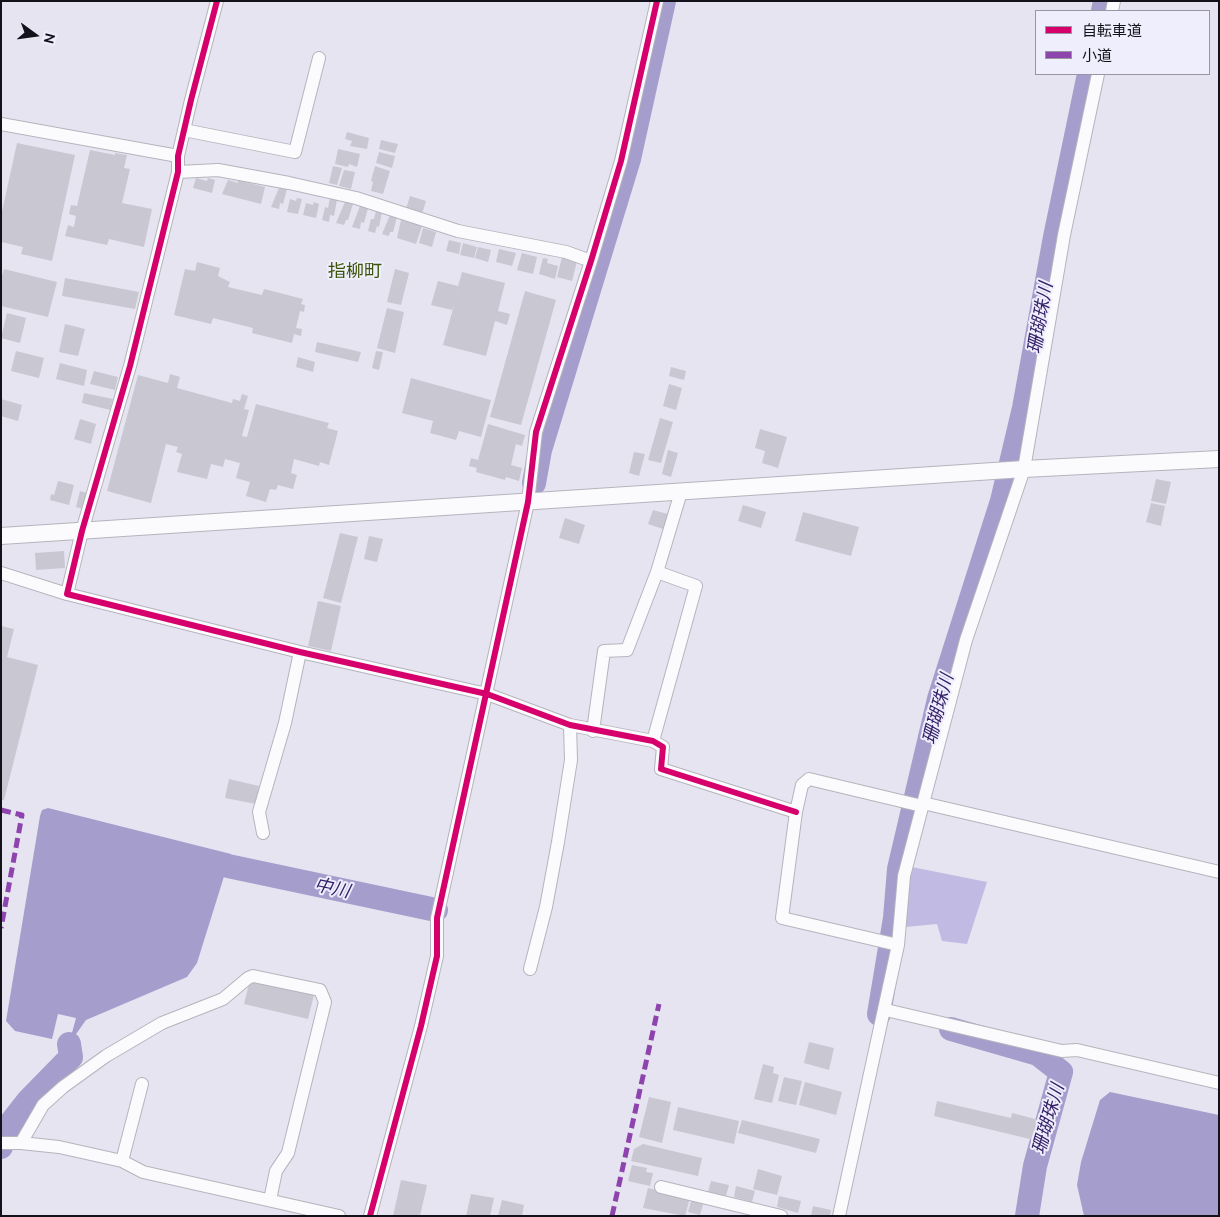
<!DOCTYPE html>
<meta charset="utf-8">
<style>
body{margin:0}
#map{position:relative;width:1220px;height:1217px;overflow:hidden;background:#e6e4f1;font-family:Ubuntu,"Noto Sans JP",sans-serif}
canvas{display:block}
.frame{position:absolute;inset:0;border:2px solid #13121a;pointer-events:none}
.legend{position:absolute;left:1035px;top:10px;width:175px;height:65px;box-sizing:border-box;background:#efeefc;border:1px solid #9796a2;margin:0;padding:6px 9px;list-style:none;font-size:15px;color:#13121a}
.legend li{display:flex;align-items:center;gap:10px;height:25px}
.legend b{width:25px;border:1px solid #9796a2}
.north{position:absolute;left:10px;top:10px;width:50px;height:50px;-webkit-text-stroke:4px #efeefc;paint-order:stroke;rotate:104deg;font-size:14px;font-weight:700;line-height:20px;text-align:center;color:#13121a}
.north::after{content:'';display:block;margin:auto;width:18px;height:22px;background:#13121a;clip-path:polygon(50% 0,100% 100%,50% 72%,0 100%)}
</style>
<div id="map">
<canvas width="1220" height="1217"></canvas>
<div class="frame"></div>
<ul class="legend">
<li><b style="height:6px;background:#d6006c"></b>自転車道</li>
<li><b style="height:6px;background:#8e44ad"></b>小道</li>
</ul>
<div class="north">N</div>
</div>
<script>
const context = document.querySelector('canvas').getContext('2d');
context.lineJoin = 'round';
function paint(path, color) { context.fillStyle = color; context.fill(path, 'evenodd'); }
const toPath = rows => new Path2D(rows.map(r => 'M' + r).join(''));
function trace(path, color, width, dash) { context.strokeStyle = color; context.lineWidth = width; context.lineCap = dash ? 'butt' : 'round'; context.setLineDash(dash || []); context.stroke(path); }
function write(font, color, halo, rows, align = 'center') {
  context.font = font + ' Ubuntu,"Noto Sans JP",sans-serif'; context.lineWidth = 4; context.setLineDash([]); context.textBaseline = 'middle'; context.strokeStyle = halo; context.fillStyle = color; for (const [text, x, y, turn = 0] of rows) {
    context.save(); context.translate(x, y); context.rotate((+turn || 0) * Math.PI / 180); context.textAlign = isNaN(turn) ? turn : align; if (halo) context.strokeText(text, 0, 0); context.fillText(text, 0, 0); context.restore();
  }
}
paint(toPath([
 [912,867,987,882,967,944,942,941,937,924,905,927,907,884]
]), '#c1bbe3');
paint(toPath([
 [48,808,231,854,197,963,187,977,86,1020,69,1044,76,1018,58,1014,52,1039,15,1031,6,1021,40,816,42,810],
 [1110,1092,1219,1115,1219,1216,1084,1216,1077,1185,1081,1162,1100,1100]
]), '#a59dcc');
trace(toPath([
 [1103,11,1105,1],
 [534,483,540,450,629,159,664,1],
 [228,866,436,910],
 [879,1014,895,918,899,869,939,699,1002,501,1024,408,1055,237,1089,74],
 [951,1029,1038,1054,1061,1072,1035,1166,1027,1216],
 [1,1147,10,1124,28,1101,71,1057,69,1044]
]), '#a59dcc', 24);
paint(toPath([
 [347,132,369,138,367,149,350,146,352,141,345,139],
 [381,140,398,144,395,153,379,149],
 [17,143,75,155,52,261,21,254,23,247,1,242,1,216],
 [338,149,360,154,357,167,349,164,348,167,335,164],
 [90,150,115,155,115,153,127,155,124,168,130,169,122,203,152,209,144,247,109,239,107,245,65,236,68,225,74,227,76,216,69,214,71,205,77,206],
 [379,152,395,156,392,168,376,163],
 [333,166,342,168,337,185,329,183],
 [375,166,390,171,383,194,371,191,373,182,371,181],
 [344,170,355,172,351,189,339,186],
 [196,178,207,181,208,178,215,180,212,193,193,188],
 [228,180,238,183,238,180,265,187,261,204,222,194],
 [279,188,287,189,283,204,280,203,279,209,271,207],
 [410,196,426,201,422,214,406,209],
 [297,198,302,199,298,214,287,212,290,199,296,201],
 [330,198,337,200,334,216,330,215,329,222,322,220,325,207,328,208],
 [314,202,319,204,316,218,303,215,306,203,313,205],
 [345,202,353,204,348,220,346,220,344,225,336,223],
 [360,206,368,208,364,223,361,222,360,229,352,227],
 [376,211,382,212,379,227,377,226,375,233,368,231,371,219,374,219],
 [390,215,397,217,393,232,390,232,389,236,382,234],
 [401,220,422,226,416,244,397,238],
 [423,228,436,232,432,247,419,243],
 [449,240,461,243,459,254,446,251],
 [463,243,477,247,474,258,460,255],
 [478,247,491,250,488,262,475,258],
 [499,249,516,253,512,266,496,262],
 [522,253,537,257,533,274,517,270],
 [562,257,577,261,572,281,557,277],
 [543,258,548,259,547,263,558,266,555,279,539,274],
 [197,262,220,268,218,276,230,282,228,287,262,295,264,289,303,299,301,304,305,305,304,312,300,311,296,328,302,329,301,336,294,334,292,343,252,333,253,328,213,318,211,324,174,315,185,269,195,271],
 [4,269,57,282,48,317,1,306,1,279],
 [395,269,409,273,401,305,387,302],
 [462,272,505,283,498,311,510,314,507,325,495,321,486,356,443,345,454,305,452,310,431,305,438,281,458,286,454,301],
 [65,278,139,292,135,309,62,296],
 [525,291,556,300,521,425,490,417],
 [387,308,404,312,395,353,377,348],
 [7,313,26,318,20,343,1,338],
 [65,324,85,329,78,356,59,352],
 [317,342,361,352,358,362,315,352],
 [16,351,44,358,39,378,11,371],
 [376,351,383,352,379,370,372,368],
 [298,357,315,362,313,372,296,367],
 [60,363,87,370,84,386,56,379],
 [671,367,686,371,684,380,669,376],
 [94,371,118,377,115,390,90,384],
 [170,374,180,377,177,388,232,403,233,399,240,401,242,394,248,396,244,409,249,410,242,436,247,437,256,404,329,423,327,428,338,431,329,465,320,462,319,466,294,459,291,473,297,475,293,489,278,485,276,490,270,489,266,502,246,496,250,482,236,478,240,463,225,459,223,467,211,464,207,479,177,472,182,454,176,452,178,447,166,444,151,503,107,491,138,375,168,383],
 [411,378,491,400,481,437,459,431,456,440,430,433,433,421,402,413],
 [669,384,682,388,676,410,663,406],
 [84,393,113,399,110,410,82,403],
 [1,399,22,405,18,421,1,416],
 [660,418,673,422,661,463,648,460],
 [80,419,96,424,91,444,74,439],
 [488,424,525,435,522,446,516,444,511,465,522,468,519,481,506,477,505,480,476,472,477,468,469,466,471,458,478,460],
 [760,429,787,437,778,468,762,463,765,451,755,448],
 [668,450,678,453,671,477,662,474],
 [634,452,645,454,639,476,629,473],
 [1156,479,1171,482,1166,504,1151,501],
 [58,481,74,485,69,505,50,500,51,494,54,495],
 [80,491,87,493,83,509,76,507],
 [1151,503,1165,506,1161,526,1146,522],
 [743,505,766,512,761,528,738,521],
 [653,510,671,515,666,530,648,524],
 [803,512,859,527,851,556,795,541],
 [565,518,585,525,579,544,559,538],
 [340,533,358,537,341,603,323,598],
 [369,536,383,539,377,562,364,559],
 [64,551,65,568,36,570,35,553],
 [318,601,341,606,331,651,308,646],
 [1,626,14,629,7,657,38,665,4,800,1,800],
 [229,779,259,786,256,804,225,798],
 [250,980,314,995,308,1019,244,1004],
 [809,1042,834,1048,829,1070,804,1063],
 [763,1064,774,1067,773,1073,779,1075,772,1103,754,1099],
 [784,1077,802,1081,796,1105,778,1101],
 [805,1082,842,1092,836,1115,799,1105],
 [649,1097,671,1102,662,1143,639,1137],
 [937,1101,1011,1118,1012,1113,1043,1121,1038,1141,934,1116],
 [678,1107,739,1121,734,1144,673,1130],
 [742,1120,820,1139,816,1153,738,1133],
 [643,1144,702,1158,698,1176,631,1161,634,1149],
 [632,1165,647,1168,646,1172,653,1173,650,1186,628,1181],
 [758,1169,782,1176,777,1195,753,1189],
 [401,1180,427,1185,420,1216,393,1216],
 [711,1181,729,1185,726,1196,708,1192],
 [736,1186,755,1191,752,1202,734,1197],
 [648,1188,690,1198,685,1216,643,1208],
 [471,1194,494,1198,490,1216,466,1216],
 [779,1196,801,1201,798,1213,777,1207],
 [692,1198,704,1201,700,1215,688,1212],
 [502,1200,524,1205,522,1216,498,1216],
 [813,1206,831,1210,830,1216,811,1216]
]), '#c9c7d2');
const minor = toPath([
 [217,1,191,100,178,156,178,172,130,366,82,531,67,594,300,652,487,694,570,725,653,741,663,747,661,769,796,812],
 [1112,11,1114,1],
 [1,124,178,156],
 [184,130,295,152,319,58],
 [178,172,218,170,289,183,356,198,458,231,566,252,591,261],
 [1,573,67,594],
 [593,731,604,651,627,650,657,572,681,492],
 [653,741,696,586,657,572],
 [923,803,1219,872],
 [263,833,259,812,285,723,300,652],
 [898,945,782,918,796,812,802,785,809,779,922,806],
 [530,969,546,907,558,842,571,760,570,725],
 [886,1010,1062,1051,1077,1050,1219,1083],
 [1,1143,21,1143,59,1147,122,1161,143,1172,339,1216],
 [21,1143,43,1105,63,1087,106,1056,162,1023,223,999,248,978,253,976,320,990,325,1002,288,1153,276,1171,270,1200],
 [122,1161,142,1084],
 [661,1187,781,1216],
 [370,1216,421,1026,437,956,437,918,528,502,536,432,591,261,621,161,657,1],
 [839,1216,898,945,904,876,966,640,1024,469,1064,235,1098,74]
]);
const tertiary = toPath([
 [1,536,1024,469,1219,459]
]);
trace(minor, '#b5b4bd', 14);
trace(tertiary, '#b5b4bd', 18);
trace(minor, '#fbfbfd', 12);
trace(tertiary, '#fbfbfd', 16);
trace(toPath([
 [1,810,22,815,1,928],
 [612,1216,659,1004]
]), '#8e44ad', 5, [10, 5]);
trace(toPath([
 [217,1,191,100,178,156,178,172,130,366,82,531,67,594,300,652,487,694,570,725,653,741,663,747,661,769,796,812],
 [370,1216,421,1026,437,956,437,918,528,502,536,432,591,261,621,161,657,1]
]), '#d6006c', 6);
write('18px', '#3d5408', '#efeefc', [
 ["指柳町",355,271]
]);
write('italic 18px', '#342068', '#efeefc', [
 ["珊瑚珠川",1040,318,-80],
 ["珊瑚珠川",938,709,-75],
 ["中川",332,888,12],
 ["珊瑚珠川",1048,1119,-74]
]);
</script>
